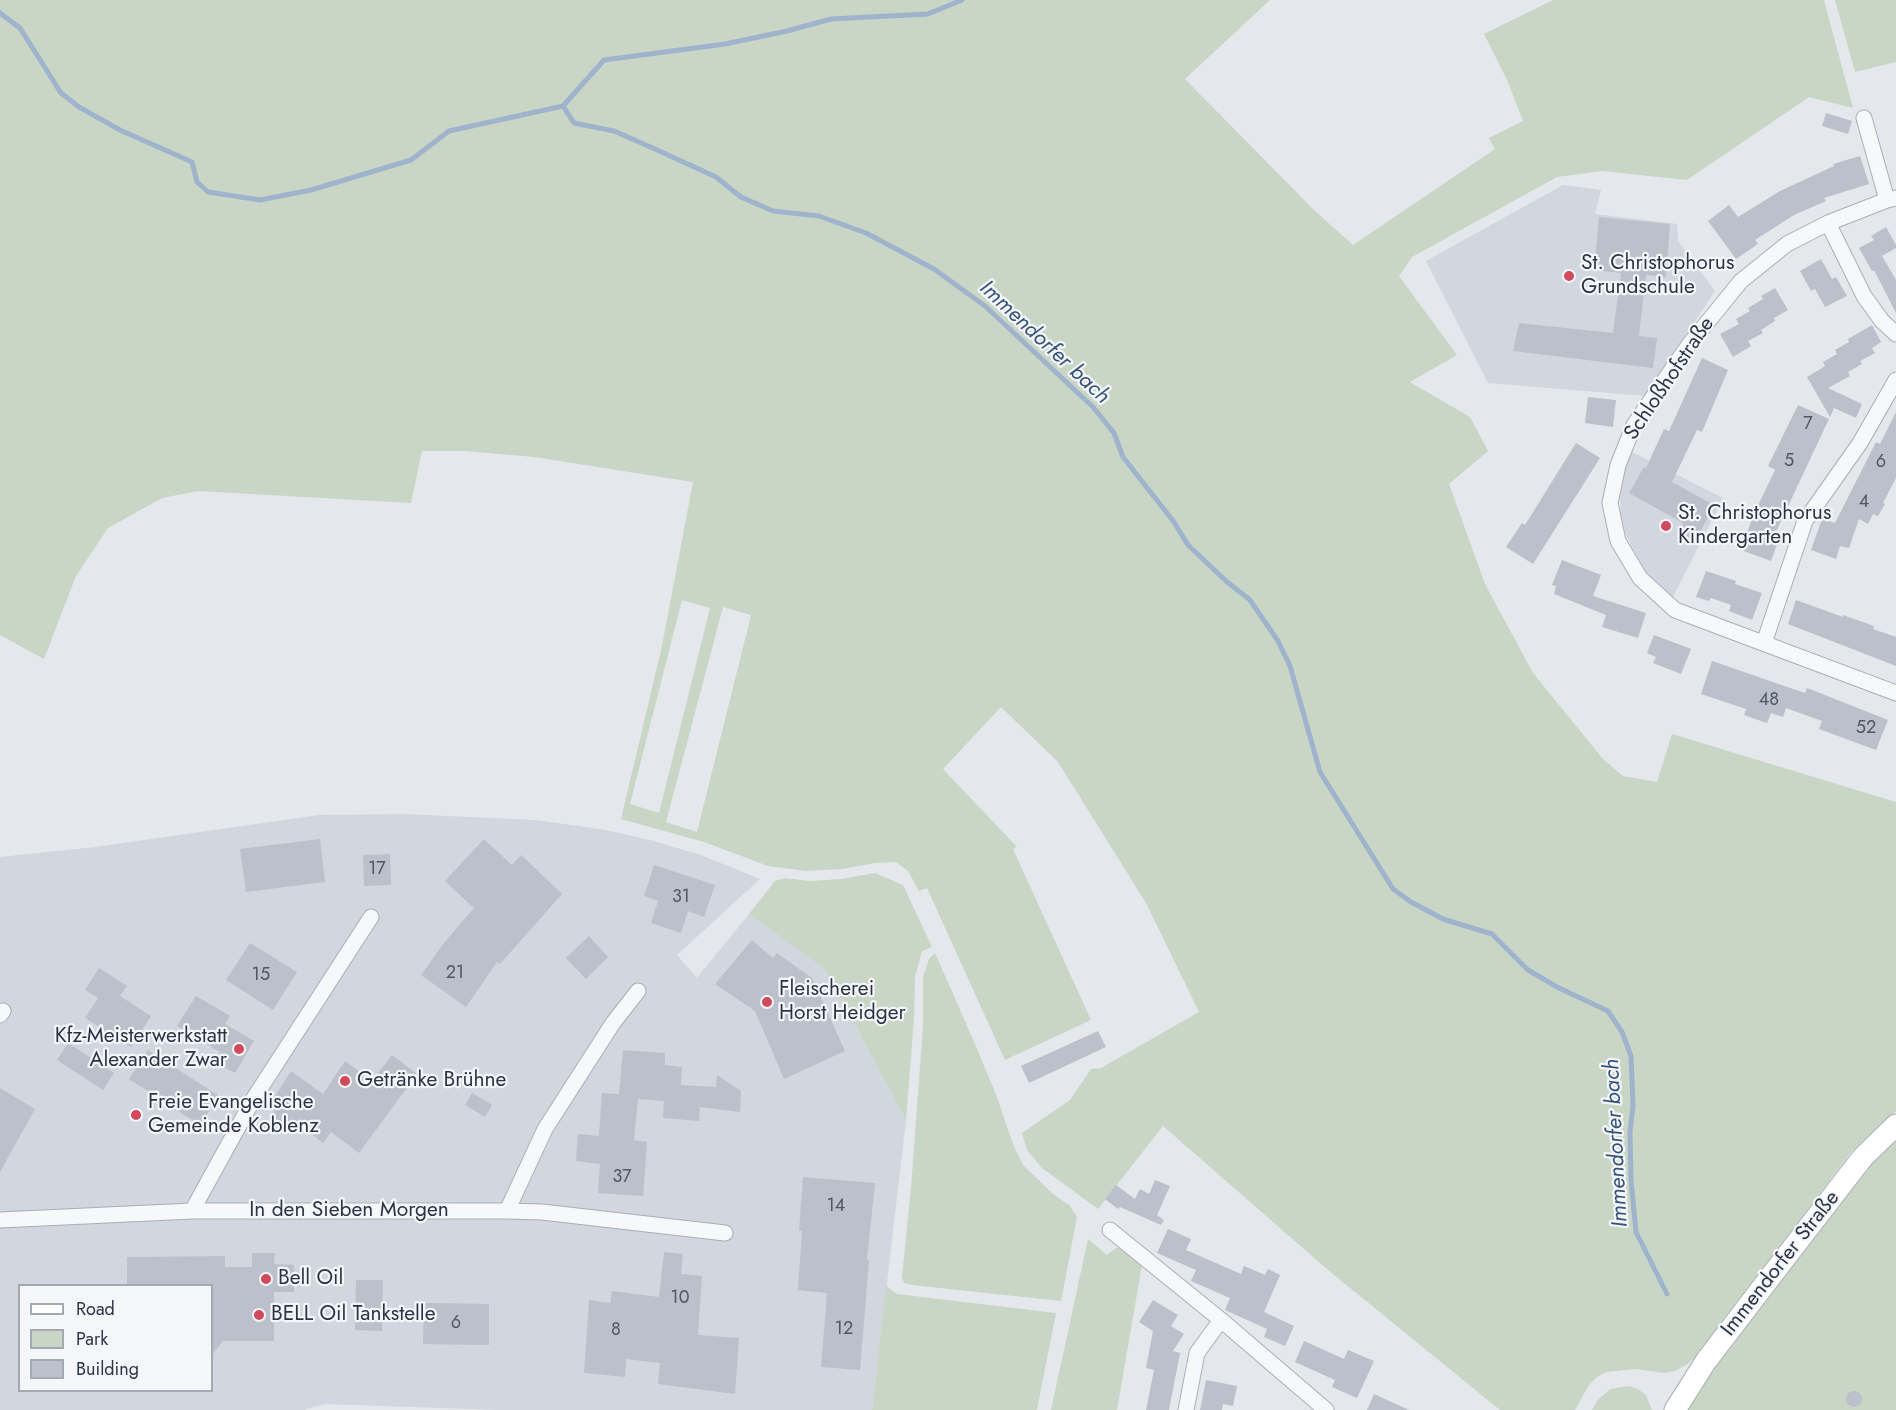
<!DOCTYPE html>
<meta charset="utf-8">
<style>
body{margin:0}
#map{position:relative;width:1896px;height:1410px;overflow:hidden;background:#e4e7ec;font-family:Jost,sans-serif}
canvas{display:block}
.legend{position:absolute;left:18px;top:1284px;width:195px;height:108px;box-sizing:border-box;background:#f4f6f9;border:2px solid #a4a8b1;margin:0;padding:8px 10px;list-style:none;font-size:18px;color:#2b3445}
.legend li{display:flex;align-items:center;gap:12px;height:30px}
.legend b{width:30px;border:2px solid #a4a8b1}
</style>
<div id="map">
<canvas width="1896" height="1410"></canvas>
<ul class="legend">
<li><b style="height:8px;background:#fff"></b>Road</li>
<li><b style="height:16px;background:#c9d6c5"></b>Park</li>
<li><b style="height:16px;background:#bbc0ca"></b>Building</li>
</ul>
</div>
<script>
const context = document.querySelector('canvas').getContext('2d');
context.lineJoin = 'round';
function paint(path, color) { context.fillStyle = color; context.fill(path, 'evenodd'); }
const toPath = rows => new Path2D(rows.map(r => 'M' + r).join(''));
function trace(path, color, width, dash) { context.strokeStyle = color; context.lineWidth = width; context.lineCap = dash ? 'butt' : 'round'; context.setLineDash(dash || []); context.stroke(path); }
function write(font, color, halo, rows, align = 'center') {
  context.font = font + ' Jost,sans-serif'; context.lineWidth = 4.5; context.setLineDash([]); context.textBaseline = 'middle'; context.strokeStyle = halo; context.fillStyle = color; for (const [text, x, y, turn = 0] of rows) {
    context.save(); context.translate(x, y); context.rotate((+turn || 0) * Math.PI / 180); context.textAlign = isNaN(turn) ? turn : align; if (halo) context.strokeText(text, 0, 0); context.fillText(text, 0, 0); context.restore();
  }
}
paint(toPath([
 [1563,185,1601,190,1595,214,1677,224,1678,241,1715,291,1646,396,1488,383,1426,261],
 [1632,452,1723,498,1673,597,1645,571,1626,535,1621,516,1620,499,1625,466],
 [403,814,536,820,606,830,650,840,701,855,760,879,677,955,697,978,749,914,825,968,906,1120,872,1410,499,1410,325,1404,303,1410,0,1410,0,857,95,847,319,815],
 [20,1286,212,1286,212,1390,20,1390]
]), '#d2d6de');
paint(toPath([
 [0,0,1270,0,1185,79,1314,210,1353,245,1495,149,1489,138,1523,121,1507,80,1484,34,1553,0,1824,0,1853,108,1809,97,1687,180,1602,171,1557,177,1412,257,1399,276,1457,355,1410,382,1470,417,1488,451,1449,484,1485,584,1533,673,1603,759,1623,776,1657,782,1672,734,1896,802,1896,1111,1852,1151,1701,1352,1686,1365,1675,1371,1664,1373,1636,1369,1606,1372,1597,1377,1589,1385,1575,1410,1500,1410,1328,1270,1163,1126,1098,1209,1042,1168,1027,1150,1022,1133,1070,1100,1091,1069,1101,1068,1199,1012,1146,903,1058,762,1001,707,943,769,1017,847,1013,849,1091,1020,1005,1060,927,888,919,891,908,871,896,862,875,863,842,869,806,871,768,866,704,842,621,819,662,646,693,482,534,457,465,451,422,451,411,503,198,491,162,498,108,528,76,576,44,659,0,635],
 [682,600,710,608,659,813,630,804],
 [723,607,751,615,697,832,666,822],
 [1835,0,1896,0,1896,62,1855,72],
 [875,873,903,885,932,947,922,951,915,977,914,1019,906,1120,825,969,749,914,775,881,785,878,810,881,841,879],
 [935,953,975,1044,997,1097,1013,1144,1023,1165,1052,1193,1070,1206,1077,1217,1061,1301,912,1285,904,1283,902,1277,911,1188,923,1026,923,977,929,959],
 [1896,1138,1896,1410,1685,1410,1695,1393,1852,1181],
 [1088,1239,1107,1255,1116,1248,1122,1248,1142,1265,1117,1410,1051,1410],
 [886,1286,897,1294,1056,1313,1037,1410,872,1410],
 [1628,1386,1638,1389,1646,1395,1652,1410,1592,1410,1598,1400,1610,1389]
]), '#c9d6c5');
trace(toPath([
 [0,13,20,28,61,93,79,107,120,130,192,162,197,182,208,192,260,200,311,190,411,160,449,131,563,106,574,123,614,131,655,149,716,177,741,197,773,211,819,216,866,233,934,269,985,306,1093,407,1114,433,1123,457,1174,522,1188,545,1226,581,1250,600,1278,641,1290,666,1320,772,1393,889,1411,902,1443,919,1492,934,1528,970,1557,987,1608,1011,1622,1032,1631,1056,1633,1105,1630,1132,1631,1180,1636,1232,1667,1294],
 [563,106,604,60,725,44,787,31,831,19,928,14,962,0]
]), '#9fb4cc', 5);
paint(toPath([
 [1826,113,1852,121,1848,134,1822,126],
 [1860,156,1869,184,1824,198,1826,201,1794,215,1755,240,1758,244,1736,259,1708,221,1729,205,1738,217,1780,191,1834,166,1833,164],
 [1599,217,1670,224,1666,277,1646,275,1639,336,1657,338,1653,368,1513,351,1519,323,1613,333,1621,273,1594,270],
 [1886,227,1896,245,1896,248,1882,256,1896,280,1896,313,1874,270,1872,271,1859,248,1874,240,1871,236],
 [1821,259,1832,279,1836,277,1847,296,1825,307,1815,289,1811,291,1800,271],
 [1775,288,1788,310,1774,318,1775,321,1761,330,1763,333,1748,341,1751,346,1733,357,1720,334,1739,324,1736,319,1750,311,1748,308,1763,299,1761,296],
 [1872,325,1881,342,1872,348,1875,353,1860,361,1862,364,1848,372,1850,376,1828,388,1862,404,1856,418,1834,408,1830,417,1807,377,1825,366,1823,362,1837,354,1835,350,1849,342,1848,339],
 [1702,358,1728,370,1702,432,1697,430,1672,482,1714,505,1695,542,1678,533,1683,523,1629,493,1644,467,1646,468,1664,429,1669,431],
 [1588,397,1616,400,1613,427,1585,423],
 [1798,405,1829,419,1775,534,1780,536,1771,561,1741,550,1753,516,1775,470,1768,466],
 [1896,412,1896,478,1883,503,1885,504,1878,516,1873,514,1868,524,1859,519,1849,548,1840,546,1836,559,1811,550,1822,519,1835,523,1876,442,1880,444],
 [1576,443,1600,458,1533,564,1506,547,1522,523,1525,525],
 [1562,560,1601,575,1593,596,1646,613,1638,638,1602,627,1606,615,1554,594,1556,586,1552,585],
 [1706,571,1736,581,1735,584,1762,593,1752,620,1729,611,1731,605,1711,598,1709,601,1696,597],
 [1796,600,1843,617,1843,615,1874,626,1873,629,1896,637,1896,666,1788,624],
 [1654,635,1691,649,1681,674,1653,663,1656,657,1647,653],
 [1712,661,1805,693,1807,688,1888,720,1876,750,1819,729,1822,721,1786,708,1783,717,1771,713,1767,723,1744,715,1746,709,1701,694],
 [320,839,325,882,246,892,240,849],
 [484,839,512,865,521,855,562,894,500,964,497,962,466,1007,421,975,444,943,474,908,445,881],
 [390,854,391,885,364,886,363,855],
 [654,865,715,885,704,917,688,911,681,933,651,923,658,901,644,896],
 [589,936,608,957,586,979,566,958],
 [752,940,773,958,777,953,812,978,845,1051,784,1079,755,1011,715,984],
 [250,943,297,972,273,1010,226,980],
 [99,968,127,986,120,996,151,1016,131,1047,85,1018,98,998,85,990],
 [196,996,230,1016,225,1024,254,1041,235,1073,214,1062,220,1052,177,1026],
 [1098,1031,1106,1047,1029,1083,1021,1066],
 [68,1043,114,1073,103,1090,57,1060],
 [148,1050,219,1096,200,1125,129,1079],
 [623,1050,665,1053,665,1065,682,1067,681,1085,716,1087,717,1075,741,1091,740,1112,700,1107,699,1121,663,1118,664,1101,638,1099,634,1140,647,1142,643,1196,598,1193,600,1164,576,1161,578,1134,599,1136,602,1093,619,1094],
 [392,1055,417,1074,359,1153,331,1132,323,1143,295,1121,288,1128,273,1118,274,1108,270,1104,291,1071,323,1094,345,1061,372,1081],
 [0,1088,35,1109,0,1172],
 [472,1093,492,1105,485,1117,465,1105],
 [803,1177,875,1183,867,1259,869,1260,860,1370,821,1367,827,1293,798,1290,802,1231,799,1231],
 [1155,1180,1170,1186,1157,1215,1164,1220,1161,1225,1120,1207,1118,1209,1105,1199,1116,1185,1135,1199,1140,1189,1149,1194],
 [1168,1229,1191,1239,1186,1250,1241,1274,1244,1266,1265,1275,1268,1269,1280,1275,1264,1312,1294,1326,1285,1346,1264,1337,1267,1329,1225,1310,1230,1298,1191,1281,1196,1270,1157,1253],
 [664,1252,683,1254,681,1274,702,1276,698,1335,739,1338,735,1394,658,1384,660,1363,626,1359,625,1377,584,1373,589,1300,610,1303,612,1291,659,1297],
 [252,1253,275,1253,274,1264,294,1265,294,1292,274,1292,274,1341,223,1341,212,1355,212,1286,127,1286,127,1257,225,1256,225,1267,252,1267],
 [356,1280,383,1280,382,1331,355,1330],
 [1153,1300,1178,1315,1171,1326,1184,1334,1173,1351,1180,1353,1169,1410,1146,1410,1154,1370,1146,1368,1153,1331,1139,1322],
 [424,1303,489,1304,489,1345,423,1344],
 [1304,1341,1344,1359,1348,1350,1374,1361,1357,1398,1332,1387,1335,1380,1295,1362],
 [1206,1380,1237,1386,1233,1406,1223,1404,1222,1410,1200,1410],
 '1846 1399a8 8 0 1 1 16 0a8 8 0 1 1-16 0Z',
 [1374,1394,1409,1410,1367,1410]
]), '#bbc0ca');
const street = toPath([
 [1864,118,1887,200],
 [1896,198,1887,200,1828,223,1787,244,1741,281,1688,346,1634,425,1618,465,1610,503,1618,541,1640,578,1675,610,1896,693],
 [1828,223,1864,296,1882,321,1896,334],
 [1764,643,1805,521,1860,443,1896,380],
 [0,1015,3,1011],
 [192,1211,254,1098,371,917],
 [507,1211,545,1129,613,1023,638,991],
 [0,1220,192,1211,507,1211,542,1212,725,1233],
 [1110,1230,1221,1320,1326,1410],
 [1186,1410,1197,1353,1221,1320]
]);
const secondary = toPath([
 [1675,1410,1706,1361,1778,1267,1863,1157,1896,1125]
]);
trace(street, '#a9aeb7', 17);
trace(secondary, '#a9aeb7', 23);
trace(street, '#f7f8fa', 15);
trace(secondary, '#fff', 21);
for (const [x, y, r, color] of [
 [1569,276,6,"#d1495b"],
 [1666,526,6,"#d1495b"],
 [767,1002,6,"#d1495b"],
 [239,1049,6,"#d1495b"],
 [345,1081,6,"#d1495b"],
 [136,1115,6,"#d1495b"],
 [266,1279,6,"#d1495b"],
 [259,1315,6,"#d1495b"]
]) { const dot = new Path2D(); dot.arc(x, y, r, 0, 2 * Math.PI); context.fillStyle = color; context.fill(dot); trace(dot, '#f4f6f9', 2); }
write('18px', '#4f5766', null, [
 ["7",1808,425],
 ["5",1789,462],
 ["6",1881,463],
 ["4",1864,503],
 ["48",1769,701],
 ["52",1866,729],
 ["17",377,870],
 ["31",681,898],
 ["21",455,974],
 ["15",261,976],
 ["37",622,1178],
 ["14",836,1207],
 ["10",680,1299],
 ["6",456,1324],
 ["12",844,1330],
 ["8",616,1331]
]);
write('21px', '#2b3445', '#f4f6f9', [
 ["St. Christophorus",1581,264],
 ["Grundschule",1581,288],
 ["St. Christophorus",1678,514],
 ["Kindergarten",1678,538],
 ["Fleischerei",779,990],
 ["Horst Heidger",779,1014],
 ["Kfz-Meisterwerkstatt",227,1037,"right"],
 ["Alexander Zwar",227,1061,"right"],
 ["Getränke Brühne",357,1081],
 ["Freie Evangelische",148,1103],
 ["Gemeinde Koblenz",148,1127],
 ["Bell Oil",278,1279],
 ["BELL Oil Tankstelle",271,1315]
], 'left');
write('21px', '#2b3445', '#f4f6f9', [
 ["Schloßhofstraße",1670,379,-56],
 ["In den Sieben Morgen",349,1211],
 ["Immendorfer Straße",1781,1264,-52]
]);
write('italic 22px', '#34527a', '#f4f6f9', [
 ["Immendorfer bach",1044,343,43],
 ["Immendorfer bach",1617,1143,-93]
]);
</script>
